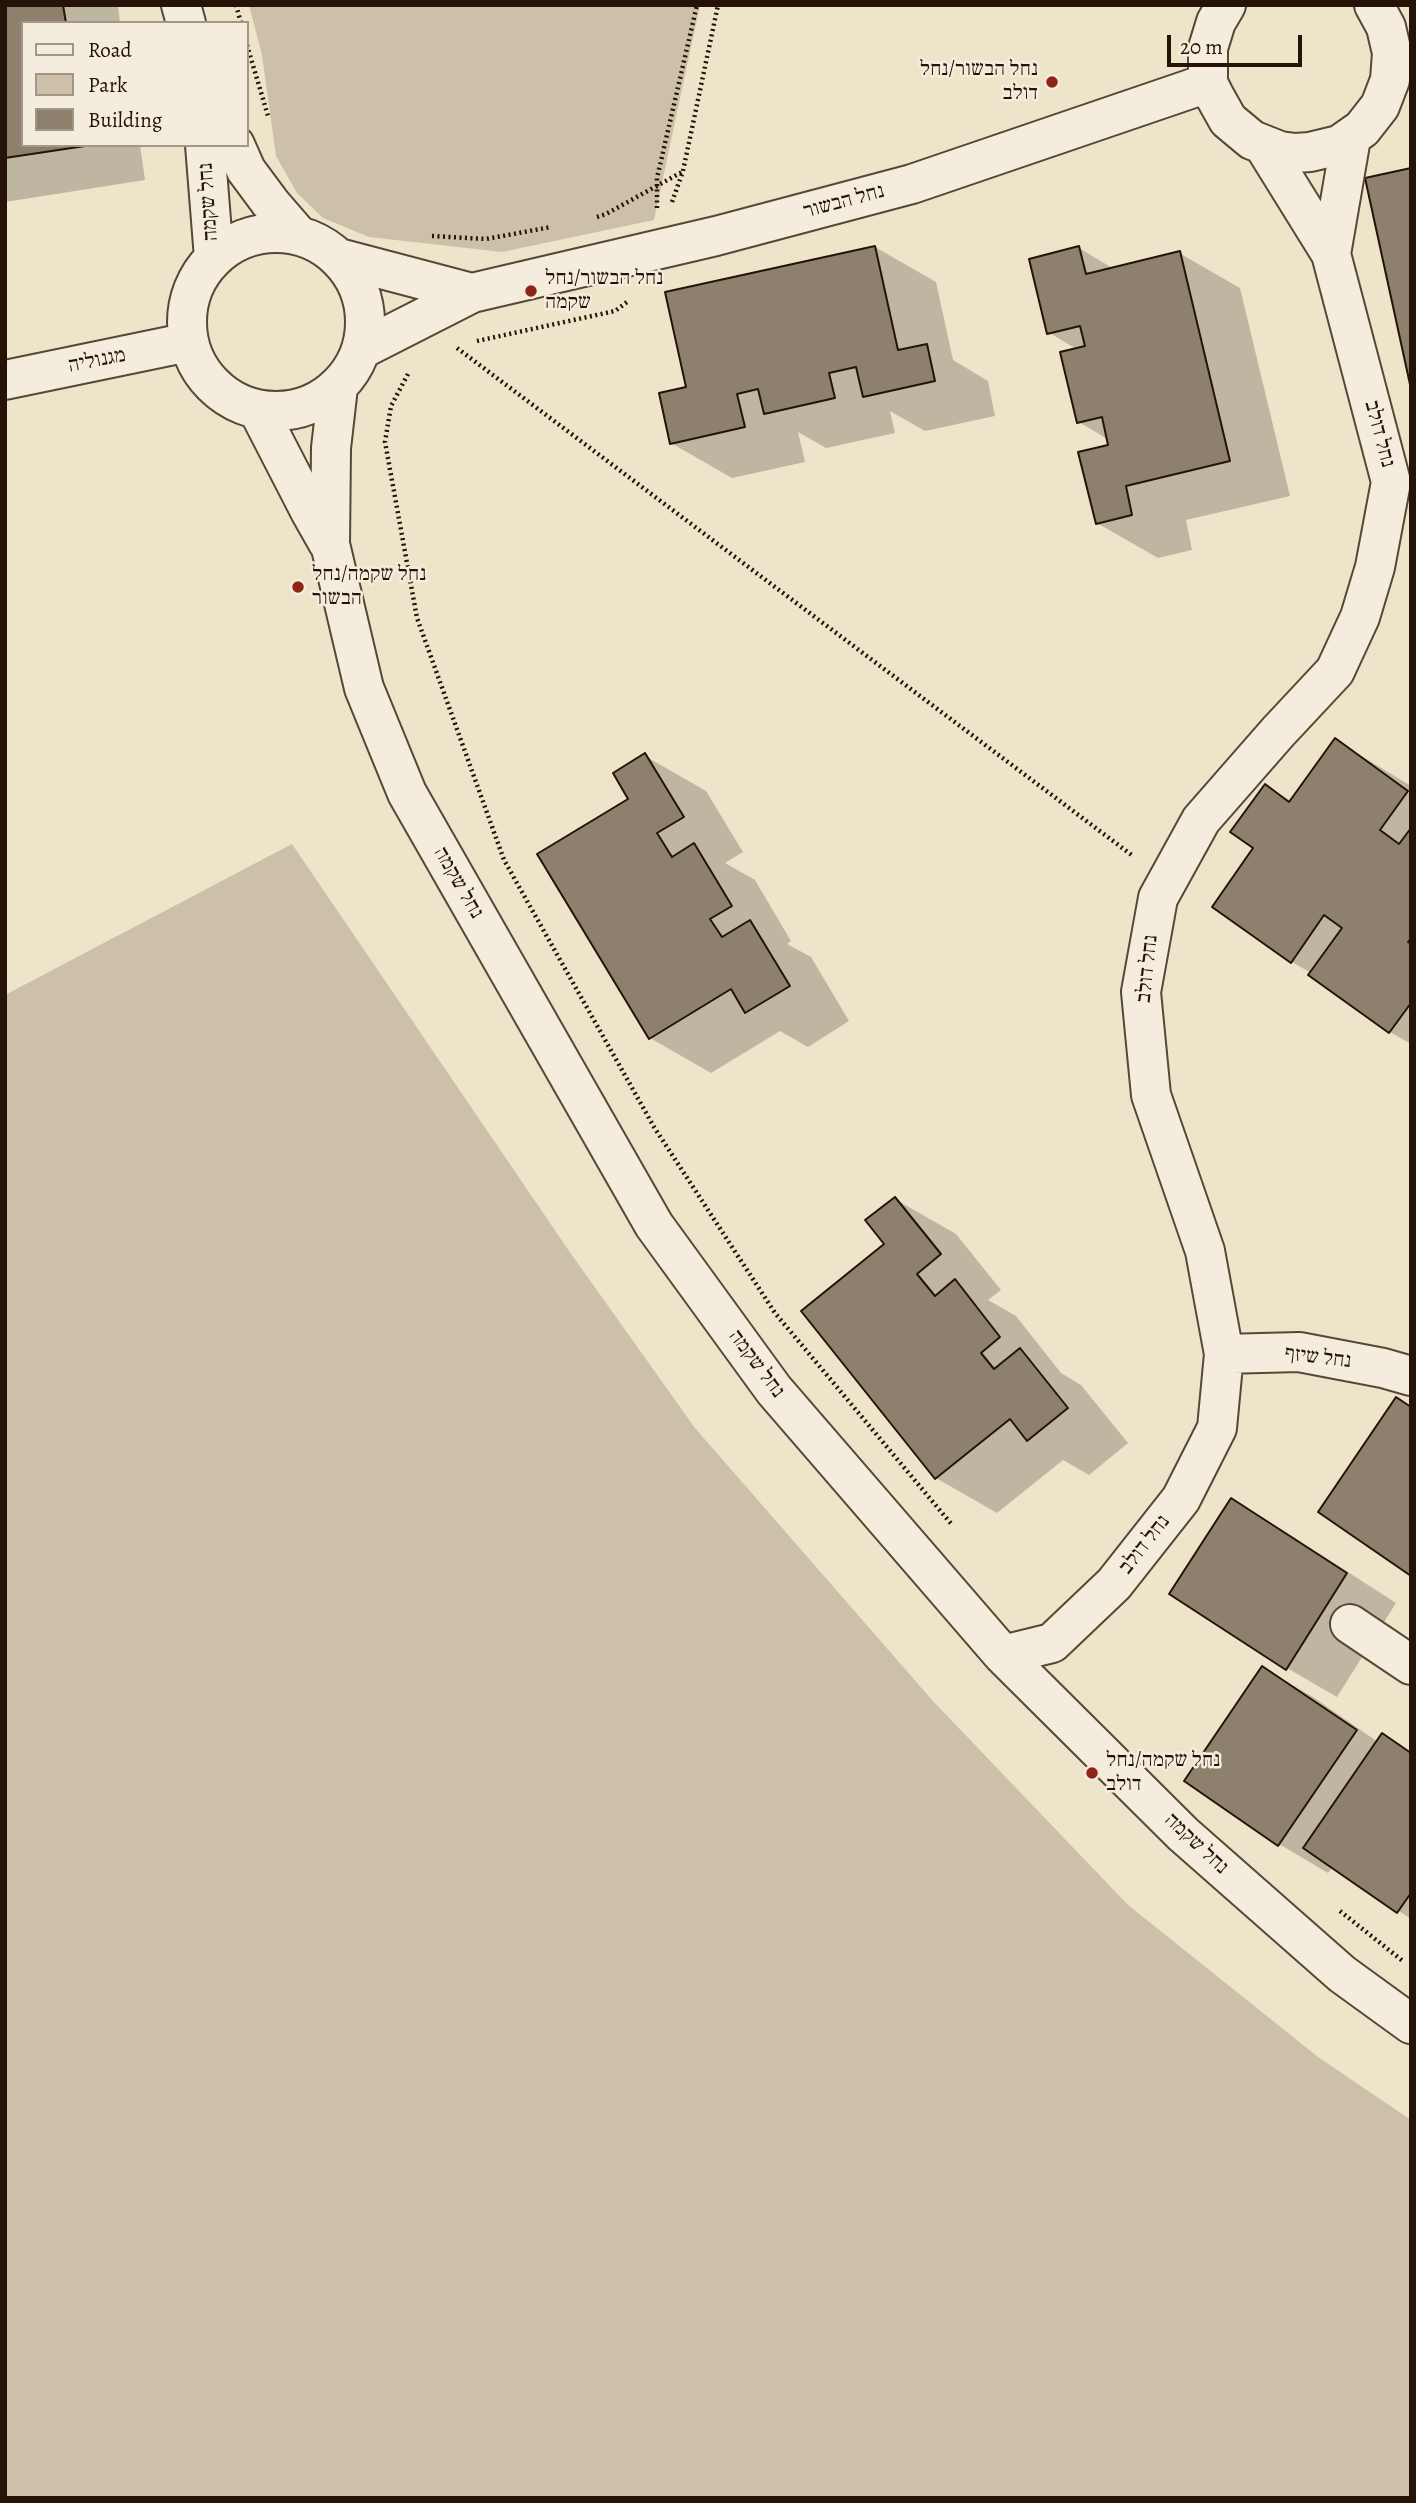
<!DOCTYPE html>
<meta charset="utf-8">
<style>
body{margin:0}
#map{position:relative;width:1416px;height:2503px;overflow:hidden;background:#eee4ca;font-family:Alegreya,serif}
canvas{display:block}
.frame{position:absolute;inset:0;border:7px solid #241306;pointer-events:none}
.legend{position:absolute;left:21px;top:21px;width:228px;height:126px;box-sizing:border-box;background:#f4eddd;border:2px solid #a19687;margin:0;padding:9px 12px;list-style:none;font-size:21px;color:#241306}
.legend li{display:flex;align-items:center;gap:14px;height:35px}
.legend b{width:35px;border:2px solid #a19687}
.scale{position:absolute;left:1167px;top:35px;width:135px;height:32px;box-sizing:border-box;border:4px solid #241306;border-top:0;padding-left:9px;font-size:21px;line-height:24px;white-space:nowrap;color:#241306;-webkit-text-stroke:5px #f4eddd;paint-order:stroke}
</style>
<div id="map">
<canvas width="1416" height="2503"></canvas>
<div class="frame"></div>
<ul class="legend">
<li><b style="height:9px;background:#f4eddd"></b>Road</li>
<li><b style="height:19px;background:#ccc0a9"></b>Park</li>
<li><b style="height:19px;background:#8d806c"></b>Building</li>
</ul>
<div class="scale">20 m</div>
</div>
<script>
const context = document.querySelector('canvas').getContext('2d');
context.lineJoin = 'round';
function paint(path, color) { context.fillStyle = color; context.fill(path, 'evenodd'); }
const toPath = rows => new Path2D(rows.map(r => 'M' + r).join(''));
function trace(path, color, width, dash) { context.strokeStyle = color; context.lineWidth = width; context.lineCap = dash ? 'butt' : 'round'; context.setLineDash(dash || []); context.stroke(path); }
function write(font, color, halo, rows, align = 'center') {
  context.font = font + ' Alegreya,"Frank Ruhl Libre",serif'; context.lineWidth = 5; context.setLineDash([]); context.textBaseline = 'middle'; context.strokeStyle = halo; context.fillStyle = color; for (const [text, x, y, turn = 0] of rows) {
    context.save(); context.translate(x, y); context.rotate((+turn || 0) * Math.PI / 180); context.textAlign = isNaN(turn) ? turn : align; if (halo) context.strokeText(text, 0, 0); context.fillText(text, 0, 0); context.restore();
  }
}
paint(toPath([
 [249,5,700,5,654,220,502,252,369,237,323,218,297,193,276,156,262,55],
 [292,844,569,1251,695,1428,932,1700,1128,1905,1318,2057,1411,2120,1411,2498,5,2498,5,995]
]), '#ccc0a9');
paint(toPath([
 [5,5,118,5,120,23,23,23,23,145,140,145,145,180,5,202],
 [875,247,936,282,953,360,988,381,995,416,925,431,890,411,895,433,826,448,798,432,805,462,732,478,671,443,688,388],
 [1079,248,1114,269,1179,253,1240,288,1290,496,1186,520,1192,550,1158,558,1097,523,1110,446,1109,440,1079,422,1078,350,1048,332],
 [1335,740,1411,786,1411,1044,1390,1032,1311,973,1292,962,1256,848,1265,786,1291,801],
 [645,756,706,791,743,852,725,863,755,880,791,941,787,944,811,957,849,1021,808,1047,780,1031,711,1073,650,1038,631,799],
 [895,1199,956,1234,1001,1290,988,1300,1016,1316,1061,1373,1081,1385,1128,1443,1089,1475,1063,1460,997,1513,936,1478,886,1244],
 [1231,1500,1281,1529,1396,1603,1337,1697,1287,1668],
 [1263,1668,1313,1697,1378,1742,1382,1736,1411,1752,1411,1919,1333,1867,1328,1873,1279,1844]
]), '#0003');
const building = toPath([
 [5,5,63,5,66,23,23,23,23,145,85,146,5,158,5,5],
 [1411,168,1411,389,1365,178,1411,168],
 [875,246,898,350,927,344,935,381,863,397,856,367,829,373,835,398,764,414,758,389,737,394,745,427,670,444,659,393,686,387,665,292,875,246],
 [1079,246,1086,274,1180,251,1230,461,1126,486,1132,515,1096,524,1078,452,1108,445,1102,417,1077,423,1060,352,1085,346,1080,326,1047,334,1029,259,1079,246],
 [1335,738,1408,791,1380,830,1399,844,1411,828,1411,939,1408,942,1411,944,1411,1003,1389,1033,1308,975,1342,928,1324,915,1291,963,1212,907,1253,848,1230,832,1265,784,1289,802,1335,738],
 [645,753,684,817,657,833,672,857,694,843,732,906,710,919,722,937,750,920,790,986,745,1013,731,989,649,1039,537,854,628,799,613,773,645,753],
 [895,1197,941,1254,917,1274,935,1296,955,1279,1000,1337,981,1353,994,1369,1020,1348,1068,1408,1027,1441,1010,1419,935,1479,801,1311,884,1244,865,1220,895,1197],
 [1396,1397,1411,1407,1411,1576,1318,1512,1396,1397],
 [1231,1498,1347,1573,1286,1670,1169,1594,1231,1498],
 [1262,1666,1357,1730,1278,1846,1184,1781,1262,1666],
 [1382,1733,1411,1753,1411,1893,1397,1913,1303,1848,1382,1733]
]);
paint(building, '#8d806c');
trace(building, '#241306', 2);
const minor = toPath([
 [181,5,186,23],
 [1226,5,1216,22,1208,48,1208,83,1214,95,1228,120,1252,140,1280,151,1295,153,1310,152,1339,145,1362,129,1380,106,1390,80,1392,53,1386,27,1374,5],
 [205,145,214,258],
 [235,145,246,170,272,205,298,235],
 '187 322a89 89 0 1 1 178 0a89 89 0 1 1-178 0Z',
 [1331,254,1351,138],
 [343,259,472,293],
 [362,349,472,293,716,236,912,184,1208,83],
 [5,380,189,342],
 [338,387,331,448,330,544,364,688,407,793,654,1225,774,1390,1003,1655,1183,1834,1342,1974,1411,2024],
 [258,410,311,513,328,543],
 [1224,1354,1299,1352,1383,1368,1411,1376],
 [1350,1624,1411,1665],
 [1003,1655,1052,1643,1114,1584,1181,1499,1217,1428,1224,1354,1205,1251,1151,1095,1141,992,1158,898,1201,820,1278,732,1335,671,1360,617,1375,567,1391,482,1331,254,1264,146]
]);
trace(minor, '#564737', 42);
trace(toPath([
 [236,5,241,23],
 [247,45,268,116],
 [672,202,683,171,718,5],
 [657,208,657,178,697,5],
 [597,217,606,214,682,172],
 [432,236,486,239,551,227],
 [477,341,615,311,627,302],
 [457,348,1133,856],
 [408,374,391,406,385,442,417,618,504,860,654,1127,775,1313,953,1526],
 [1340,1911,1404,1962]
]), '#241306', 4.5, [2, 3.5]);
trace(minor, '#f4eddd', 38);
for (const [x, y, r, color] of [
 [1052,82,7,"#8f2418"],
 [531,291,7,"#8f2418"],
 [298,587,7,"#8f2418"],
 [1092,1773,7,"#8f2418"]
]) { const dot = new Path2D(); dot.arc(x, y, r, 0, 2 * Math.PI); context.fillStyle = color; context.fill(dot); trace(dot, '#f4eddd', 2.5); }
write('21px', '#241306', '#f4eddd', [
 ["נחל הבשור/נחל",1038,70,"right"],
 ["דולב",1038,94,"right"],
 ["נחל הבשור/נחל",545,279],
 ["שקמה",545,303],
 ["נחל שקמה/נחל",312,575],
 ["הבשור",312,599],
 ["נחל שקמה/נחל",1106,1761],
 ["דולב",1106,1785]
], 'left');
write('21px', '#241306', '#f4eddd', [
 ["נחל שקמה",209,202,-94],
 ["נחל הבשור",844,202,-15],
 ["מגנוליה",97,361,-11],
 ["נחל דולב",1379,434,75],
 ["נחל שקמה",458,883,60],
 ["נחל דולב",1148,969,-84],
 ["נחל שיזף",1318,1358,7],
 ["נחל שקמה",756,1364,53],
 ["נחל דולב",1145,1545,-52],
 ["נחל שקמה",1196,1844,43]
]);
</script>
